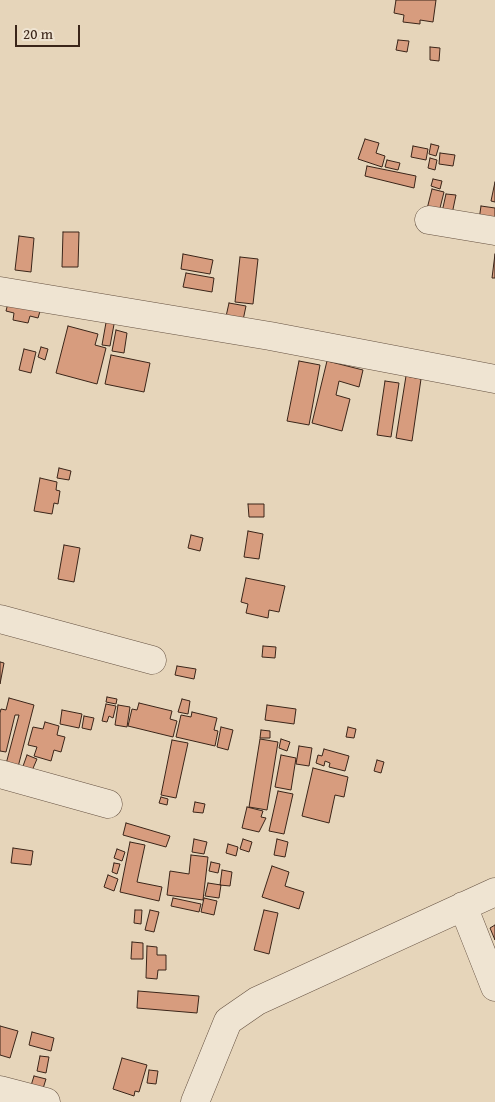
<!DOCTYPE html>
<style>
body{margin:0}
#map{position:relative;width:495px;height:1102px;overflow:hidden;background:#e6d5ba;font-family:"Gentium Book Plus",serif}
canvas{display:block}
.scale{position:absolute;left:15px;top:25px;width:65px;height:22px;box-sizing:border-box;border:2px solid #3a2519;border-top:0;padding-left:6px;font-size:15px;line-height:18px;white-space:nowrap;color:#3a2519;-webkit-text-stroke:4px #efe4d2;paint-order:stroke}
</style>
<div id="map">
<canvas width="495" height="1102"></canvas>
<div class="scale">20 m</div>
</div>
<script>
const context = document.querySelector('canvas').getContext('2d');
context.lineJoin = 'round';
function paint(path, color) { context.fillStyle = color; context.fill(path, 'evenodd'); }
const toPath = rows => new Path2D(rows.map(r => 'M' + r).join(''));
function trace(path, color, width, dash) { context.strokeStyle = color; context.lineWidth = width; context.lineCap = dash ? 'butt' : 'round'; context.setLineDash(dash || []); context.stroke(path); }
const building = toPath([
 [396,0,436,0,433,22,420,20,420,24,403,22,404,15,394,13,396,0],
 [398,40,409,41,407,52,396,50,398,40],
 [430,47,440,48,439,61,430,60,430,47],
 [365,139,379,143,376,153,385,156,382,167,358,159,365,139],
 [431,144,439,146,436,156,429,154,431,144],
 [413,146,428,149,426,160,411,157,413,146],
 [440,153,455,155,453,166,439,164,440,153],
 [430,158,437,160,435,170,428,168,430,158],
 [387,160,400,163,398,170,385,167,387,160],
 [367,166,416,176,414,188,365,176,367,166],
 [433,179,442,181,440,189,431,186,433,179],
 [495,182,495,202,491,201,495,182],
 [432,189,444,192,439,212,427,209,432,189],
 [446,194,456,195,452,214,442,212,446,194],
 [481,206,495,208,495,222,479,220,481,206],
 [63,232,79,232,78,267,62,267,63,232],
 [19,236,34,238,31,272,15,270,19,236],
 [183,254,213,260,210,274,181,269,183,254],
 [495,254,495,278,492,278,495,254],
 [240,257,258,259,253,304,235,302,240,257],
 [186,273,214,278,212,292,183,287,186,273],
 [9,299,41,308,38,318,30,316,28,323,13,320,14,313,6,311,9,299],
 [229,303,246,306,242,325,225,321,229,303],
 [107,317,115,319,110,346,102,345,107,317],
 [68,326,98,334,95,345,106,348,97,384,56,373,68,326],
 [116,330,127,333,124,353,112,351,116,330],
 [41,347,48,349,45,360,38,357,41,347],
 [24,349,36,352,31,373,19,370,24,349],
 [111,355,150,363,144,392,105,384,111,355],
 [299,361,320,365,309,425,287,421,299,361],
 [327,361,363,370,359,387,339,381,336,395,350,399,342,431,312,423,327,361],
 [406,376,421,379,412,441,396,438,406,376],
 [385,381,399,383,391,437,377,435,385,381],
 [59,468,71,471,69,480,57,478,59,468],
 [40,478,57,482,56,490,60,491,58,504,54,503,52,514,34,511,40,478],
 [248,504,264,504,264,517,249,517,248,504],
 [248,531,263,534,259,559,244,557,248,531],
 [191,535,203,538,200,551,188,548,191,535],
 [64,545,80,548,74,582,58,579,64,545],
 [246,578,285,586,279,612,269,610,268,618,246,613,248,604,241,602,246,578],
 [263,646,276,647,275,658,262,657,263,646],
 [0,662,4,663,0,684,0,662],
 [177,666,196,669,194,679,175,675,177,666],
 [107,697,117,699,116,704,106,702,107,697],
 [9,698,34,705,18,767,6,764,19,715,15,715,6,752,0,751,0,713,1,709,6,710,9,698],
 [182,699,190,701,188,714,178,712,182,699],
 [139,703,172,711,170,719,177,721,173,737,128,726,132,709,137,710,139,703],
 [106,704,116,706,113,718,109,716,107,722,102,721,106,704],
 [118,705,130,707,127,727,115,725,118,705],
 [267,705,296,709,294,724,265,720,267,705],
 [62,710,82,714,79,728,60,724,62,710],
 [192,712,217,718,214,730,218,731,215,746,176,737,181,715,191,717,192,712],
 [84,716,94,718,91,730,82,728,84,716],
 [45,722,59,726,57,735,65,737,61,752,54,750,51,761,34,756,37,747,28,745,33,727,43,729,45,722],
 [221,727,233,730,228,750,217,747,221,727],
 [348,727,356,729,354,738,346,737,348,727],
 [261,730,270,731,270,738,260,738,261,730],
 [260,739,278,742,267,810,249,807,260,739],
 [281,739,290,742,287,751,279,748,281,739],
 [172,740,188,743,176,798,161,795,172,740],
 [299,746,312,748,309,766,296,764,299,746],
 [324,749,349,756,345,771,329,767,330,763,325,761,324,766,316,763,318,755,322,756,324,749],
 [27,755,37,759,31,773,22,769,27,755],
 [281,755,296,758,291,790,275,787,281,755],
 [377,760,384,762,381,773,374,771,377,760],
 [313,768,348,777,344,797,335,795,329,823,302,816,313,768],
 [278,791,293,794,284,834,269,831,278,791],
 [161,797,168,799,167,805,159,803,161,797],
 [195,802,205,804,203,813,193,812,195,802],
 [247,807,263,811,261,817,266,818,259,832,242,828,247,807],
 [126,823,170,836,166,847,123,835,126,823],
 [194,839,207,842,204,854,192,852,194,839],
 [243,839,252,842,249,852,240,849,243,839],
 [277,839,288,842,285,857,274,855,277,839],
 [130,842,145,845,137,882,162,887,159,901,120,892,130,842],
 [228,844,238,847,236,856,226,853,228,844],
 [13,848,33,851,31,865,11,863,13,848],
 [117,849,125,852,122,861,114,858,117,849],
 [191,855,208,857,203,900,167,895,170,871,189,874,191,855],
 [211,862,220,864,218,873,209,871,211,862],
 [114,863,120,864,117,874,112,872,114,863],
 [272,866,289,872,285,886,304,892,299,909,262,897,272,866],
 [222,870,232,872,230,886,220,885,222,870],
 [108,875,118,879,114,891,104,887,108,875],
 [208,883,221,885,219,898,205,896,208,883],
 [173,898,201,904,199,912,171,906,173,898],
 [204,898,217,901,214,915,201,912,204,898],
 [135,910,142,910,141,924,134,923,135,910],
 [150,910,159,912,154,932,145,930,150,910],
 [264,910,278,913,269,954,254,950,264,910],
 [495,925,495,940,490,928,495,925],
 [132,942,143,943,143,959,131,959,132,942],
 [147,946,157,947,157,955,166,955,166,970,158,970,157,979,146,978,147,946],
 [138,991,199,996,197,1013,137,1008,138,991],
 [0,1026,18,1031,10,1058,0,1055,0,1026],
 [32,1032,54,1038,51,1051,29,1045,32,1032],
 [40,1056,49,1057,46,1073,37,1071,40,1056],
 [122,1058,147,1065,139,1092,135,1091,134,1096,113,1089,122,1058],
 [149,1070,158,1071,156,1084,147,1083,149,1070],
 [34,1076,46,1079,41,1095,29,1092,34,1076]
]);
paint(building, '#d79c7e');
trace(building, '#3a2519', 1);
const minor = toPath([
 [429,220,495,231],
 [0,291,270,336,495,379],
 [0,619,152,660],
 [0,774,108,804],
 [463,906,495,987],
 [0,1090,46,1102],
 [195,1102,228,1021,257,1001,495,892]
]);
trace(minor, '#655141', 29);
trace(minor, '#efe4d2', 28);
</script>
